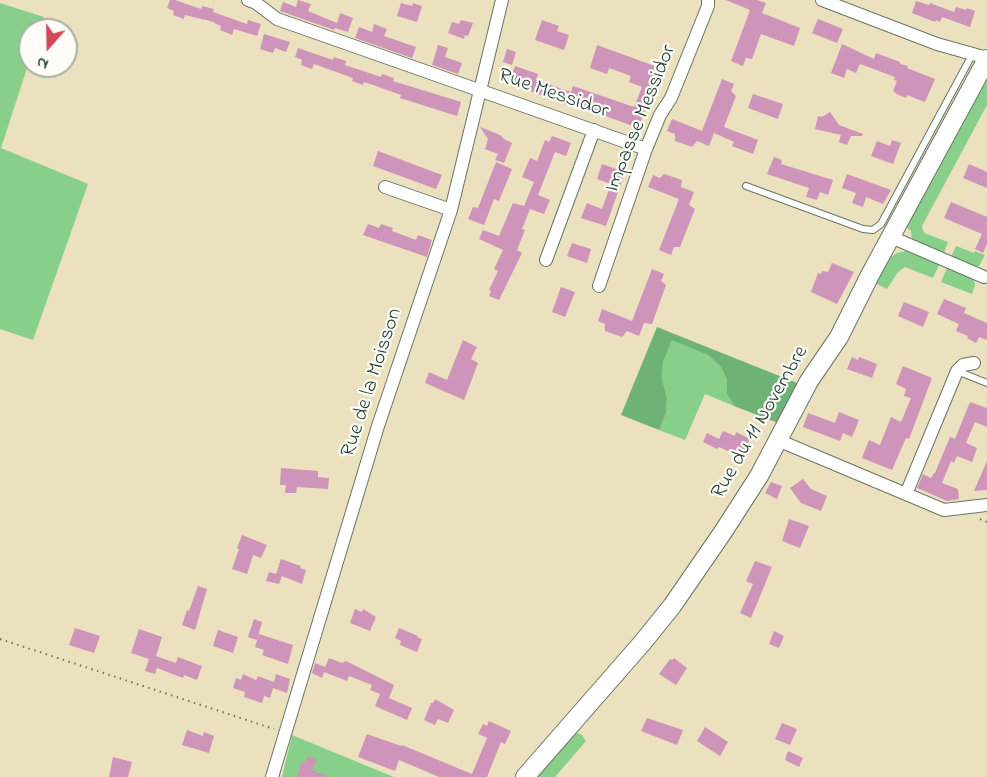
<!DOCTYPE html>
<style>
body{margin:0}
#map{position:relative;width:987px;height:777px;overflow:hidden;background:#ebe1bf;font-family:"Indie Flower",sans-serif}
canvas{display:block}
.north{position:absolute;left:18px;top:18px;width:60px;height:60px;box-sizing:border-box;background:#fdfcf7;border:2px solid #a4b0a9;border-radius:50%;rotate:200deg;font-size:16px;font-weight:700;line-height:24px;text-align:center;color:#1f3d34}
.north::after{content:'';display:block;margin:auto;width:21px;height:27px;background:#d1495b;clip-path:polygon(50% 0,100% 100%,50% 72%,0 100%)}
</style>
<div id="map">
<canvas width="987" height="777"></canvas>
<div class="north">N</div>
</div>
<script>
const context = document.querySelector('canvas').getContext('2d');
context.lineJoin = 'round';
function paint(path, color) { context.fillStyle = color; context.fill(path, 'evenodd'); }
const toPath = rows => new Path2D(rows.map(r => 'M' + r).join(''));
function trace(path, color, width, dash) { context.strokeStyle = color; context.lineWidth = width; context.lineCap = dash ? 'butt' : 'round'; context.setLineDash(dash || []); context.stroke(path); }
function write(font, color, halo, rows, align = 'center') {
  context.font = font + ' "Indie Flower",sans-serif'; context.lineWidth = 4.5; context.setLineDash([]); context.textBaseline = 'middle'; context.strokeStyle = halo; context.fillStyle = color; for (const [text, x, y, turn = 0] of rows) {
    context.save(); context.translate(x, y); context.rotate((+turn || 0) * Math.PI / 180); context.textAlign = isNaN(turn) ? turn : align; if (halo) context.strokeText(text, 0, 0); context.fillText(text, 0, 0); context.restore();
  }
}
paint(toPath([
 [0,3,44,17,40,30,30,30,30,59,1,148,88,184,33,340,0,329],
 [983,81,987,81,987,105,922,226,924,233,948,242,944,253,912,239,911,231,904,225],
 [956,246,974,253,975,251,985,255,979,266,974,266,951,257],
 [906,251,939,265,933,278,905,267,898,272,887,289,875,283,889,258,897,253],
 [947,268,970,277,974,281,975,285,972,294,941,282],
 [672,339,708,355,721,367,727,380,727,394,734,406,705,394,685,440,659,430,666,414,667,398,662,379,663,362],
 [575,732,582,735,586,741,555,777,535,777],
 [292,735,394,777,282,777]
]), '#88cf8a');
paint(toPath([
 [657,327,797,383,778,423,734,406,727,394,727,380,721,367,708,355,672,340,663,362,662,379,667,398,666,414,659,430,621,415]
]), '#6eb276');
paint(toPath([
 [170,0,175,0,201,9,202,6,214,9,213,12,247,24,248,20,261,24,257,36,234,29,232,35,220,30,221,26,214,23,214,22,185,15,184,19,173,15,174,11,167,8],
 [298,0,311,4,308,11,337,23,340,13,353,18,348,32,335,28,334,30,280,11,283,2,296,7],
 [726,0,757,0,766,3,762,13,800,28,794,46,761,34,752,59,746,58,743,66,731,61,750,10],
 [916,1,929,5,930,3,954,12,956,7,966,10,967,8,975,11,970,27,942,17,940,22,936,20,935,22,912,13],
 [401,3,412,6,413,3,422,6,417,22,397,16],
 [818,19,843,29,837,43,812,33],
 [461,20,473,23,468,36,465,35,464,39,448,33,452,22,459,24],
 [542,20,559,26,557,31,569,35,564,50,535,40],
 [374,24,387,29,384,36,416,47,412,58,355,38,359,27,372,32],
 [264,34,290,42,286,52,275,48,273,53,260,49],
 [842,44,874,59,876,53,900,62,900,64,908,66,907,68,935,79,925,102,907,95,906,98,897,94,893,91,897,81,894,80,895,77,860,64,856,73,847,69,844,78,831,73],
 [438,45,448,48,445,57,462,63,458,74,432,65],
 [597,45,663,69,649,109,646,108,638,128,573,104,572,107,509,83,515,66,538,74,536,80,571,92,573,86,634,107,642,87,629,82,631,76,609,68,607,74,590,68],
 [298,48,333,60,334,57,346,61,345,65,381,77,382,74,394,78,393,81,461,102,457,116,400,98,401,95,373,85,364,82,363,85,352,81,353,78,314,64,312,69,301,65,302,60,295,57],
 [507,49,516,52,512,65,503,62],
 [722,79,734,84,731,91,736,96,724,127,758,140,753,154,732,146,734,142,714,133,709,146,697,141,692,147,675,141,675,134,667,131,672,119,702,131],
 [753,94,783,104,778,119,748,108],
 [830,112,839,125,863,134,862,136,851,136,847,145,839,142,841,135,815,129,818,116,822,117],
 [480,127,500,135,504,139,512,143,504,163,495,160,498,154,485,149,488,139],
 [552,136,571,143,566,156,555,152,538,195,550,200,544,214,530,209,522,229,525,230,517,250,522,253,499,300,489,296,491,291,489,290,498,271,494,269,503,250,479,239,483,230,499,236,513,203,524,206,534,182,522,177,530,158,537,161,545,140,549,142],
 [892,140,901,143,893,164,871,156,877,141,890,146],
 [378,151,442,175,436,189,373,166],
 [774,157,782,160,781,164,833,180,828,195,820,192,817,200,806,197,809,188,767,174],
 [496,162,512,169,499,201,494,199,484,225,468,219,473,207,478,208],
 [602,164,625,172,606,226,581,218,587,203,602,209,611,184,597,179],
 [969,164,987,172,987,188,963,178],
 [664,174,682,180,681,187,694,192,689,205,695,209,680,247,674,247,671,255,659,250,679,199,648,187,653,175,660,178],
 [847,174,891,190,883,204,866,197,863,207,852,203,856,193,842,188],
 [951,202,987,217,987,244,983,253,975,249,982,234,944,218],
 [368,224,379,228,381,224,393,228,392,231,416,240,418,235,432,240,427,257,363,235],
 [572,243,591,249,587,263,567,256],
 [832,263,854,272,837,304,811,292,818,273,821,274,822,271,828,272],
 [652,269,664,274,661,281,666,285,652,324,644,323,639,336,627,331,622,337,605,331,605,324,598,321,602,309,632,321],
 [561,287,575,292,565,317,552,312],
 [944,299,966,308,964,313,987,323,987,340,979,337,976,343,967,338,968,336,956,331,959,324,937,314],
 [904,302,929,312,923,327,898,316],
 [463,340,477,347,471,359,478,363,464,400,425,383,429,372,447,380],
 [852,357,858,360,859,357,877,364,872,378,847,369],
 [903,366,932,378,909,439,906,438,892,470,862,458,869,440,880,445,891,417,901,422,911,398,904,396,906,389,896,384],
 [970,402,987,408,987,427,975,422,966,443,977,448,972,462,957,456,954,463,951,461,942,483,958,489,959,499,947,501,917,488,923,474,931,478,934,473,935,473,950,437,955,439],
 [839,412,859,420,852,437,843,433,840,441,803,427,808,413,835,423],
 [723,431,735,436,736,432,750,439,741,457,719,447,717,449,703,442,707,433,719,439],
 [987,462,987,490,974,491,987,461],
 [281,468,318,471,318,477,329,478,328,489,297,487,296,493,285,493,286,485,280,485],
 [803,479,811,489,827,496,821,511,801,503,790,488],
 [771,482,782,486,777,499,765,493],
 [789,519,809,526,800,548,782,541],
 [242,535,267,545,261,558,253,555,247,574,232,569,239,549,237,548],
 [281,559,301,566,300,568,306,570,302,584,282,576,279,584,266,581,269,572,276,574],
 [755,561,772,567,751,618,740,613,753,584,746,581],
 [198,586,207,589,195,630,182,625,187,610,189,611],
 [355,609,362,612,363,609,376,617,370,631,350,623],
 [254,619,262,622,257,640,248,637],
 [75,628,100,636,94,653,69,645],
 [399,628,418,636,417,637,422,639,417,652,400,645,401,641,395,638],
 [139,629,162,637,156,656,176,663,178,657,202,666,197,680,184,675,183,678,157,668,155,674,145,671,149,659,131,653],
 [218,630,238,637,233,653,213,646],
 [774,631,784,636,779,648,769,644],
 [259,634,293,645,288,664,262,655,264,650,255,647],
 [329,658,342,663,346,661,394,685,389,698,412,708,407,720,375,706,380,694,370,690,372,685,349,676,347,681,324,672,322,678,312,673,315,663,325,667],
 [674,658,687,668,676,685,659,674,670,659,672,660],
 [243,674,256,680,258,676,274,682,276,674,290,679,287,693,273,688,270,698,264,696,262,703,244,697,245,692,233,688,236,678,241,680],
 [435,699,454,710,448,723,438,719,435,725,424,720,431,703,433,703],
 [647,718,683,730,677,745,641,731],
 [489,721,511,731,505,744,501,742,487,777,439,777,399,760,395,771,358,757,367,734,401,746,402,745,472,774,487,738,478,734,483,724,487,726],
 [782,723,797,729,790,745,775,739],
 [705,727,728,742,720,756,697,741],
 [187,730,203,736,204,732,214,736,209,753,182,745],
 [788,751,803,758,799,767,785,760],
 [308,756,317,760,312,770,328,777,297,777,301,762,304,764],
 [113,757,132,762,128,777,109,777]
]), '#ce94ba');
const lane = toPath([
 [746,186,863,229,873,230,881,224,972,55],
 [957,371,987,383]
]);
const street = toPath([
 [248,0,256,3,277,19,646,149],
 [822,0,937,44,987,58],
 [385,187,451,210],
 [891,237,984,277],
 [546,260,594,130],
 [599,286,646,149,660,115,671,98,708,6,708,0],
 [779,438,787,444,944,510,987,505],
 [906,494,957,371,963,365,974,363],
 [272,777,378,426,451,210,502,0]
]);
const secondary = toPath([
 [525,777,643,642,672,606,723,532,759,476,809,381,839,337,870,275,987,59]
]);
trace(lane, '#667665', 8);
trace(street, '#667665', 14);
trace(secondary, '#667665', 20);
trace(toPath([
 [980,519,987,522],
 [0,639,274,729]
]), '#667665', 2, [1.5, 4.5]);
trace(lane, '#fff', 6);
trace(street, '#fff', 12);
trace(secondary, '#fff', 18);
write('21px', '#1f3d34', '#fdfcf7', [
 ["Rue Messidor",553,95,19],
 ["Impasse Messidor",642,119,-68],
 ["Rue de la Moisson",373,383,-72],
 ["Rue du 11 Novembre",761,423,-60]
]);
</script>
